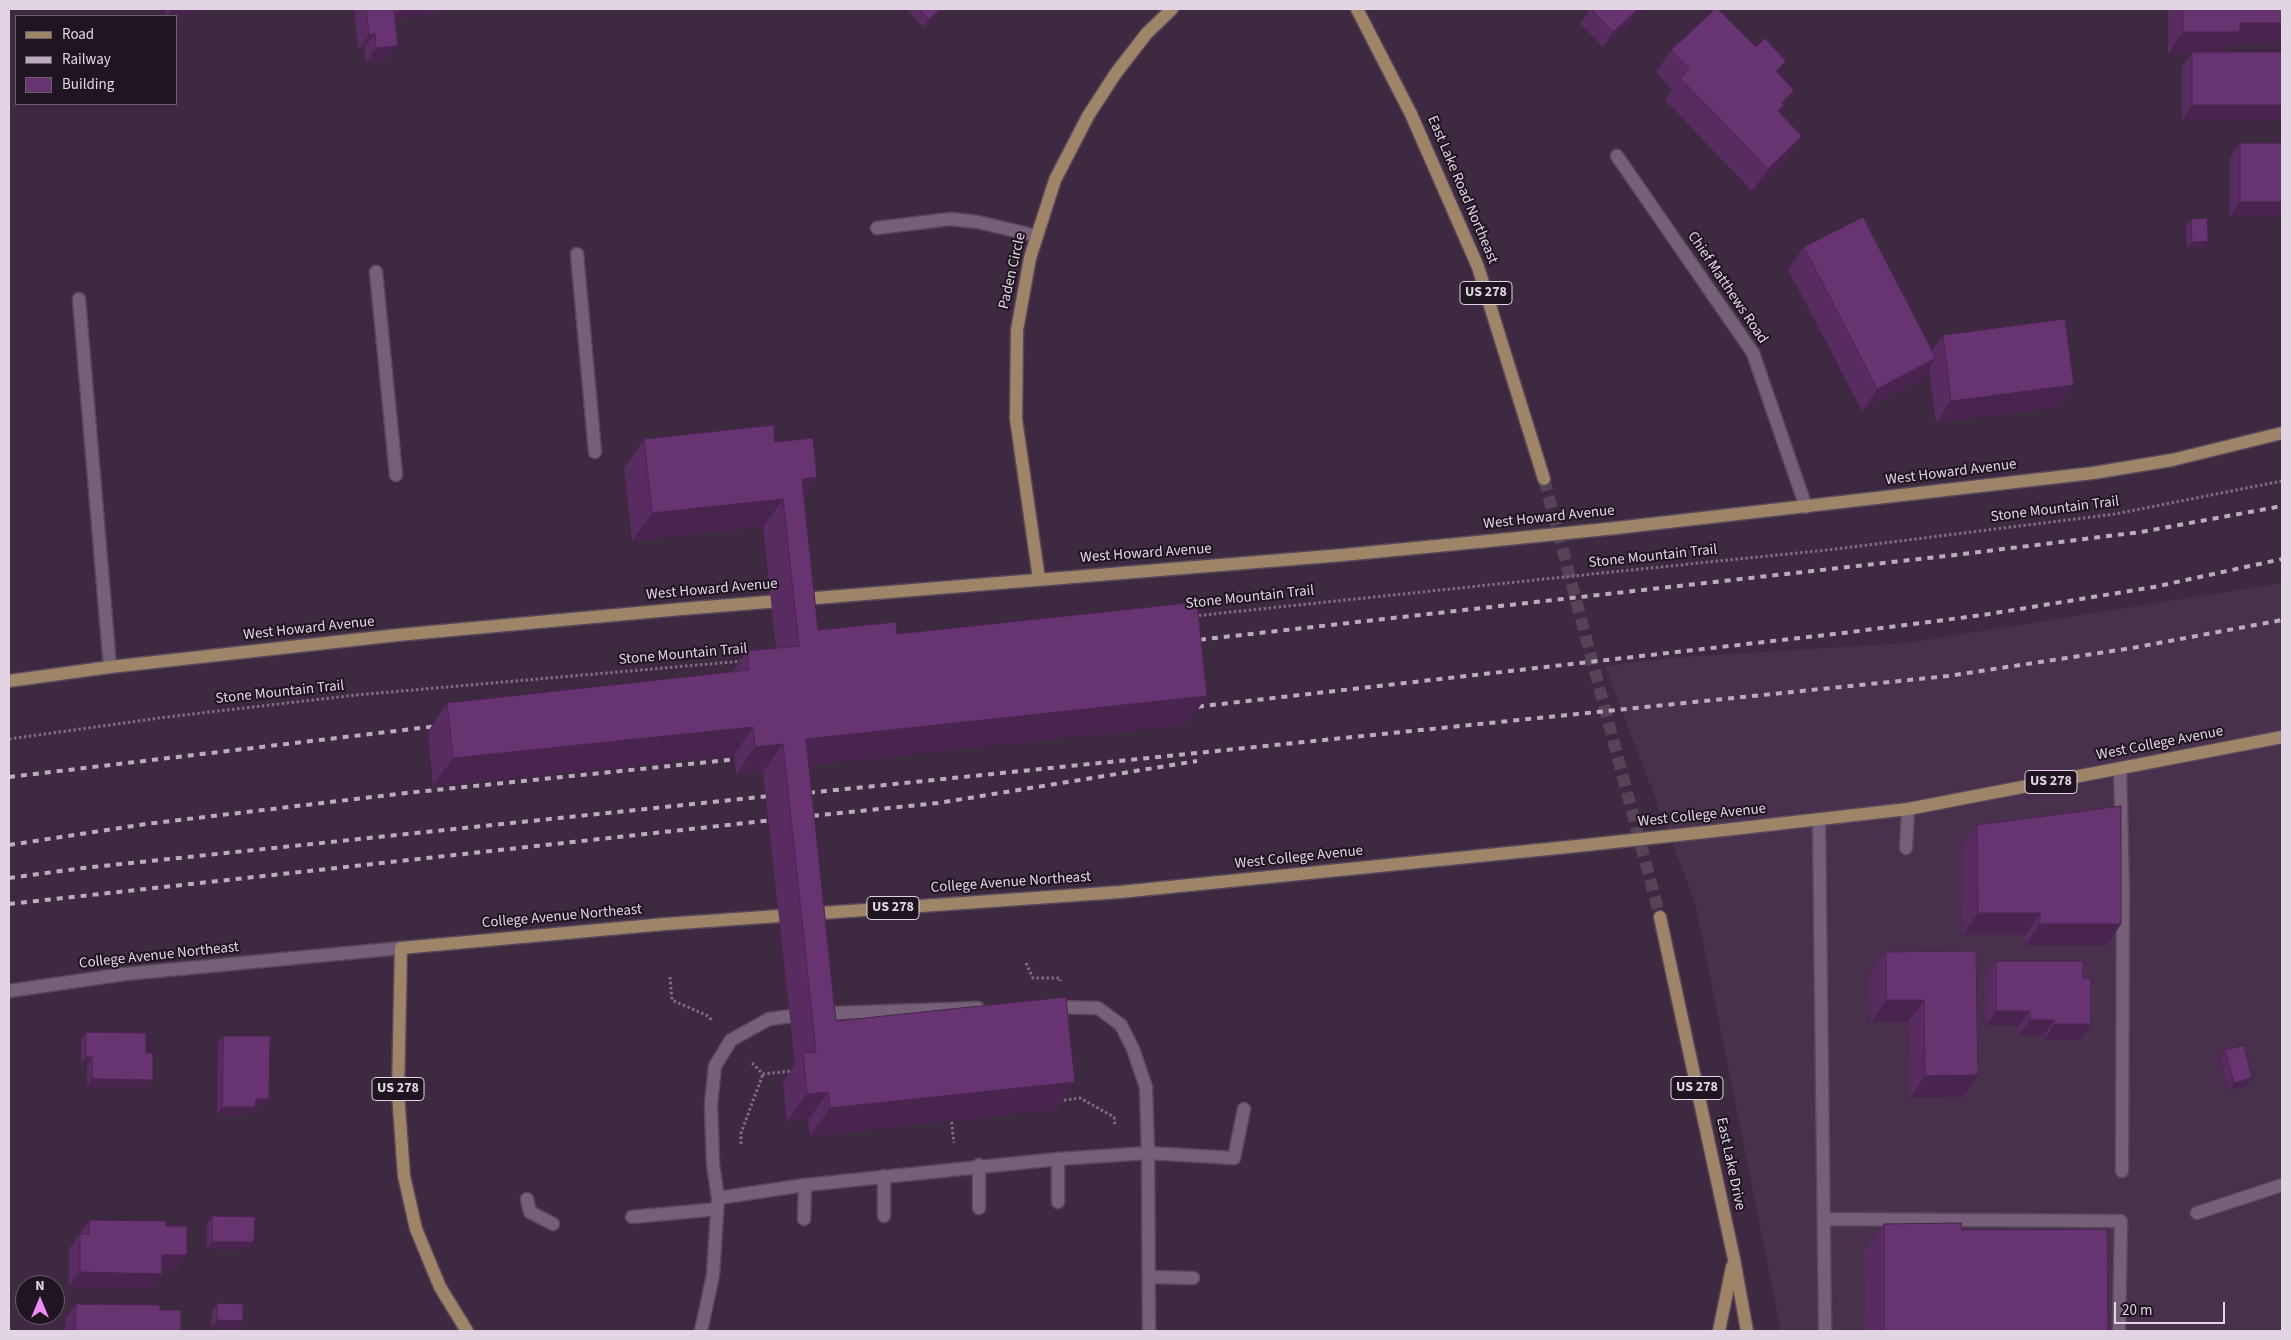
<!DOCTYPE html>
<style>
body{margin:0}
#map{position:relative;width:2291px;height:1340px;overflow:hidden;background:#3d2940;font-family:"Source Sans 3",sans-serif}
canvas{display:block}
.frame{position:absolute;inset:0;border:10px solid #e1d4e3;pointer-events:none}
.legend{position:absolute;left:15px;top:15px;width:162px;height:90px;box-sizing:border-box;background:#1e1520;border:1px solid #6c616e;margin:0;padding:6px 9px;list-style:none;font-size:15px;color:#e1d4e3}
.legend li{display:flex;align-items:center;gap:10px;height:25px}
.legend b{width:25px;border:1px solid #6c616e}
.north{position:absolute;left:15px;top:1275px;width:50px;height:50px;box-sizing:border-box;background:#1e1520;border:1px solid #6c616e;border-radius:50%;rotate:0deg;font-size:14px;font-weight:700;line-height:20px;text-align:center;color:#e1d4e3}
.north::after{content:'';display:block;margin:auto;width:18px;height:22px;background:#ef8bf7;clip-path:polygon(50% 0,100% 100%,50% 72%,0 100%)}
.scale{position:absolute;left:2114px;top:1302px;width:111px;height:22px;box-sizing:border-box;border:2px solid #e1d4e3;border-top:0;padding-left:6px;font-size:15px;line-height:18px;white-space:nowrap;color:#e1d4e3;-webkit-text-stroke:4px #1e1520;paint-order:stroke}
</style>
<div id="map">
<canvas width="2291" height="1340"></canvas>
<div class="frame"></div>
<ul class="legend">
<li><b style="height:6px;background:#9f8567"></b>Road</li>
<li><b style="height:6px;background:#bbacbd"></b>Railway</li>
<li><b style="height:14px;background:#683371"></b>Building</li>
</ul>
<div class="north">N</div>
<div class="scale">20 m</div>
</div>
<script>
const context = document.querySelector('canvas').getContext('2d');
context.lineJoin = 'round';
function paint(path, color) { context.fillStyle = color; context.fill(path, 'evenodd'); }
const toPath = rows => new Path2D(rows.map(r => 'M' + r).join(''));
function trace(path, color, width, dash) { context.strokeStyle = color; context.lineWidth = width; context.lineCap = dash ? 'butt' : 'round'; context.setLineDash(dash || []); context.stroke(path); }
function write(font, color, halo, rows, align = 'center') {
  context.font = font + ' "Source Sans 3",sans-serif'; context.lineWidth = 4; context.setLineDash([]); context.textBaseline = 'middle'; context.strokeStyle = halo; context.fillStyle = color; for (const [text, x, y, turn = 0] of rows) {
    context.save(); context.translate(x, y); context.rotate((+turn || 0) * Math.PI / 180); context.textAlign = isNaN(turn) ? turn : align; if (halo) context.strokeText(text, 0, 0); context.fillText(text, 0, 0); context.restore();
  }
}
paint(toPath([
 [2282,583,2282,1331,1781,1331,1695,903,1605,666,1668,658,1907,643]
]), '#49314e');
trace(toPath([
 [1544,479,1660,917]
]), '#564358', 12, [12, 6]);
const minor = toPath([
 [1617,156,1753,353,1806,507],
 [877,228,950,219,978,222,1037,236],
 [577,254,595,452],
 [376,272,396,475],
 [79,299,110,667],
 [2120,768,2123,890,2122,1171],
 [1819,820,1825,1331],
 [1906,848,1908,809],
 [9,991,125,974,401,948],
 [1050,1007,1098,1008,1121,1025,1133,1049,1146,1087,1148,1153,1149,1331],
 [718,1198,805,1185,1058,1159,1148,1153,1234,1158,1244,1109],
 [527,1199,530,1212,553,1224],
 [1058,1202,1058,1159],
 [979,1208,979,1165],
 [2197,1213,2282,1185],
 [884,1216,884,1176],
 [632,1217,717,1209],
 [804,1219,805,1185],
 [1824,1219,2121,1221,2119,1331],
 [1149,1277,1193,1278],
 [701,1331,713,1275,718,1198,713,1164,711,1104,715,1066,731,1040,769,1019,807,1014,978,1008]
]);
const major = toPath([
 [1357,9,1411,114,1478,267,1544,479],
 [1616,528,2093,473,2172,460,2282,433],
 [1039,579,1016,419,1017,330,1030,258,1055,180,1088,116,1116,73,1147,33,1172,9],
 [9,681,110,667,398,635,681,609,1343,555,1488,541],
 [1724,830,1908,809,2282,737],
 [1660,917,1734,1259,1747,1331],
 [467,1331,440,1287,416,1229,404,1176,398,1093,401,948,665,924,1120,892,1568,847],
 [1719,1331,1732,1267]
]);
trace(minor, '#58485b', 15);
trace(major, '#58485b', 15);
trace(toPath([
 [1621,571,1836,549,2115,514,2282,481],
 [1194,616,1507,583],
 [9,739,167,717,356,695,743,661],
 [1026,963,1033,978,1060,978,1060,981],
 [670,977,672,1000,706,1015,712,1020],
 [752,1063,763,1074,792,1071],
 [1059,1101,1080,1098,1114,1117,1115,1125],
 [951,1117,954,1143],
 [741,1144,741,1133,763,1074]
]), '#7f6e81', 3, [2.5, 2.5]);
trace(minor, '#766079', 12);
trace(major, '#9f8567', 12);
trace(toPath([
 [1188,641,1955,555,2141,532,2282,506],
 [1186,708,1843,633,1983,615,2154,587,2282,559],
 [9,777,446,725],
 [797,794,1948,676,2132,648,2282,620],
 [801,817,938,803,1197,761],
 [9,845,146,824,406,793,748,758],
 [9,878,83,868,779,795],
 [9,904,782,819]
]), '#bbacbd', 4, [6, 6]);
const majorBridge = toPath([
 [1488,541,1616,528],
 [1568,847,1724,830]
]);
trace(majorBridge, '#58485b', 15, []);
trace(toPath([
 [1507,583,1621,571]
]), '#7f6e81', 3, [2.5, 2.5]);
trace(majorBridge, '#9f8567', 12);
paint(toPath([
 [165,9,196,9,191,17,166,16],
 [354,9,439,9,434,15,395,19,387,61,366,63,364,49,358,50],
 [906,9,942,9,923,27],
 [1591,9,1643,9,1603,47,1580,24],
 [2168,9,2282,9,2282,45,2231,45,2226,52,2282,120,2182,120,2182,67,2191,54,2168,54],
 [1671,50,1778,73,1794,90,1779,112,1787,158,1752,191,1665,100,1672,90,1656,72],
 [2240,143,2282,143,2282,212,2279,217,2229,217,2230,158],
 [2191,219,2208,241,2202,249,2187,249,2186,226],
 [1804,247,1932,350,1943,335,2074,385,2058,407,1936,423,1929,369,1921,380,1862,411,1788,269],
 [644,439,775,442,817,477,804,496,818,630,897,634,1187,725,808,765,836,1021,1075,1082,1055,1110,810,1136,808,1120,787,1122,783,1081,795,1064,763,772,736,775,734,755,433,786,428,731,447,703,732,672,747,651,776,648,763,527,632,541,624,468],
 [1977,825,2121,924,2106,946,2025,946,2025,935,1963,935,1962,847],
 [1976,951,1978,1075,1963,1097,1910,1098,1908,1022,1871,1022,1870,974,1886,952],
 [1996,961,2080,1040,2044,1040,2044,1035,2019,1035,2019,1026,1986,1026,1985,976],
 [86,1032,146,1053,147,1087,87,1087,87,1065,81,1065,81,1040],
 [223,1036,269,1099,263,1107,255,1107,250,1115,217,1114,218,1043],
 [2225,1050,2247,1086,2229,1090,2220,1057],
 [212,1216,249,1250,207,1249,207,1224],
 [89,1220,166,1226,187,1255,176,1270,162,1270,162,1274,151,1289,69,1287,69,1249],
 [1884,1224,1962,1230,2108,1331,1865,1331,1864,1252],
 [217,1303,243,1321,238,1329,211,1328,212,1311],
 [76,1304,160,1310,181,1331,65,1331,65,1319]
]), '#592c61');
paint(toPath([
 [196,9,191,17,176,17,176,16,167,16,171,10],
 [400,9,439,9,434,15,392,19],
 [940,9,942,9,923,27,929,19],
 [1638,9,1643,9,1603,47,1613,32],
 [2240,23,2282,23,2282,45,2231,45,2224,54,2192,52,2191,54,2168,54,2183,32],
 [375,33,364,49,358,50,369,35],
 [398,46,387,61,366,63,376,48],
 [1786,61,1771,83,1776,71],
 [1794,90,1784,105,1769,127,1782,103],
 [2192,105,2282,105,2282,120,2182,120],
 [1802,136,1787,158,1752,191,1768,169],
 [2240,202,2282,202,2282,212,2279,217,2229,217],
 [2208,241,2202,249,2187,249,2192,242],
 [1936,358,1921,380,1862,411,1877,389],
 [2074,385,2058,407,1936,423,1951,401],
 [817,477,797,506,802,479],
 [783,499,763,527,632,541,652,513],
 [1207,696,1187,725,786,768,806,739],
 [753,727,734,755,433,786,453,758],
 [783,744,763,772,736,775,755,747],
 [1978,913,2040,913,2025,935,1963,935],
 [2040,924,2121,924,2106,946,2025,946],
 [1886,1000,1924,1000,1908,1022,1871,1022],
 [1996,1011,2030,1011,2019,1026,1986,1026],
 [2030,1020,2054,1020,2044,1035,2019,1035],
 [2054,1024,2091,1024,2080,1040,2044,1040],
 [86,1057,92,1057,87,1065,81,1065],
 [1978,1075,1963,1097,1910,1098,1925,1076],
 [2252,1078,2247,1086,2229,1090,2234,1083],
 [92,1079,153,1080,147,1087,87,1087],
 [1075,1082,1055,1110,810,1136,830,1108],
 [828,1092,808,1120,787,1122,807,1094],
 [256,1099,269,1099,263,1107,250,1107],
 [222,1107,255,1107,250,1115,217,1114],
 [212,1242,254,1242,249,1250,207,1249],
 [162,1255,187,1255,176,1270,151,1270],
 [80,1272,162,1274,151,1289,69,1287],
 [217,1320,243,1321,238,1329,211,1328]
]), '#49244f');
const building = toPath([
 [171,9,196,9,171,10,171,9],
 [366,9,394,9,398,46,376,48,375,33,369,35,366,9],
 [919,9,940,9,929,19,919,9],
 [1591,9,1638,9,1613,32,1591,9],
 [1715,9,1718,9,1756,47,1765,38,1786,61,1776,71,1794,90,1782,103,1784,105,1778,111,1802,136,1768,169,1680,78,1689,69,1671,50,1715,9],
 [2183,9,2282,9,2282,23,2240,23,2240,32,2183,32,2183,9],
 [2192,52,2282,52,2282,105,2192,105,2192,52],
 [2240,143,2282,143,2282,202,2240,202,2240,143],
 [1863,217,1936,358,1877,389,1804,247,1863,217],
 [2207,218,2208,241,2192,242,2191,219,2207,218],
 [2065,319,2074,385,1951,401,1943,335,2065,319],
 [774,425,775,442,813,438,817,477,802,479,818,630,896,622,897,634,1197,602,1207,696,806,739,836,1021,1066,997,1075,1082,830,1108,828,1092,807,1094,803,1053,816,1052,783,744,755,747,753,727,453,758,447,703,749,670,747,651,799,646,783,499,652,513,644,439,774,425],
 [2121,806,2121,924,2040,924,2040,913,1978,913,1977,825,2121,806],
 [1976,951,1978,1075,1925,1076,1924,1000,1886,1000,1886,952,1976,951],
 [1996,961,2083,961,2083,978,2091,978,2091,1024,2054,1024,2054,1020,2030,1020,2030,1011,1996,1011,1996,961],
 [86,1032,146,1033,146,1053,153,1053,153,1080,92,1079,92,1057,86,1057,86,1032],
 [223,1036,270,1036,269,1099,256,1099,255,1107,222,1107,223,1036],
 [2244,1045,2252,1078,2234,1083,2225,1050,2244,1045],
 [212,1216,255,1217,254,1242,212,1242,212,1216],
 [89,1220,166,1221,166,1226,187,1226,187,1255,162,1255,162,1274,80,1272,80,1234,89,1234,89,1220],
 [1961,1223,1962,1230,2107,1229,2108,1331,1884,1331,1884,1224,1961,1223],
 [217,1303,243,1304,243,1321,217,1320,217,1303],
 [76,1304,160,1305,160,1310,181,1310,181,1331,75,1331,76,1304]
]);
paint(building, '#683371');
trace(building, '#49244f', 1);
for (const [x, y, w] of [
 [1486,293,52],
 [2051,782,52],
 [893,908,52],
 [1697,1088,52],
 [398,1089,52]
]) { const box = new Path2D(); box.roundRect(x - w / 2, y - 11.5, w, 23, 4); context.fillStyle = '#1e1520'; context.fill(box); trace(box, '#e1d4e3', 1); }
write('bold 14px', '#e1d4e3', null, [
 ["US 278",1486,293],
 ["US 278",2051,782],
 ["US 278",893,908],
 ["US 278",1697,1088],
 ["US 278",398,1089]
]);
write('15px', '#e1d4e3', '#1e1520', [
 ["East Lake Road Northeast",1462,190,67],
 ["Paden Circle",1013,271,-77],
 ["Chief Matthews Road",1727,288,56],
 ["West Howard Avenue",1951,473,-7],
 ["Stone Mountain Trail",2055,510,-7],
 ["West Howard Avenue",1549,518,-6],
 ["West Howard Avenue",1146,554,-4],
 ["Stone Mountain Trail",1653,557,-6],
 ["West Howard Avenue",712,590,-5],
 ["Stone Mountain Trail",1250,598,-6],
 ["West Howard Avenue",309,629,-6],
 ["Stone Mountain Trail",683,655,-5],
 ["Stone Mountain Trail",280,693,-6],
 ["West College Avenue",2160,744,-11],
 ["West College Avenue",1702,816,-6],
 ["West College Avenue",1299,858,-6],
 ["College Avenue Northeast",1011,883,-4],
 ["College Avenue Northeast",562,917,-5],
 ["College Avenue Northeast",159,956,-6],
 ["East Lake Drive",1730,1164,78]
]);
</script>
